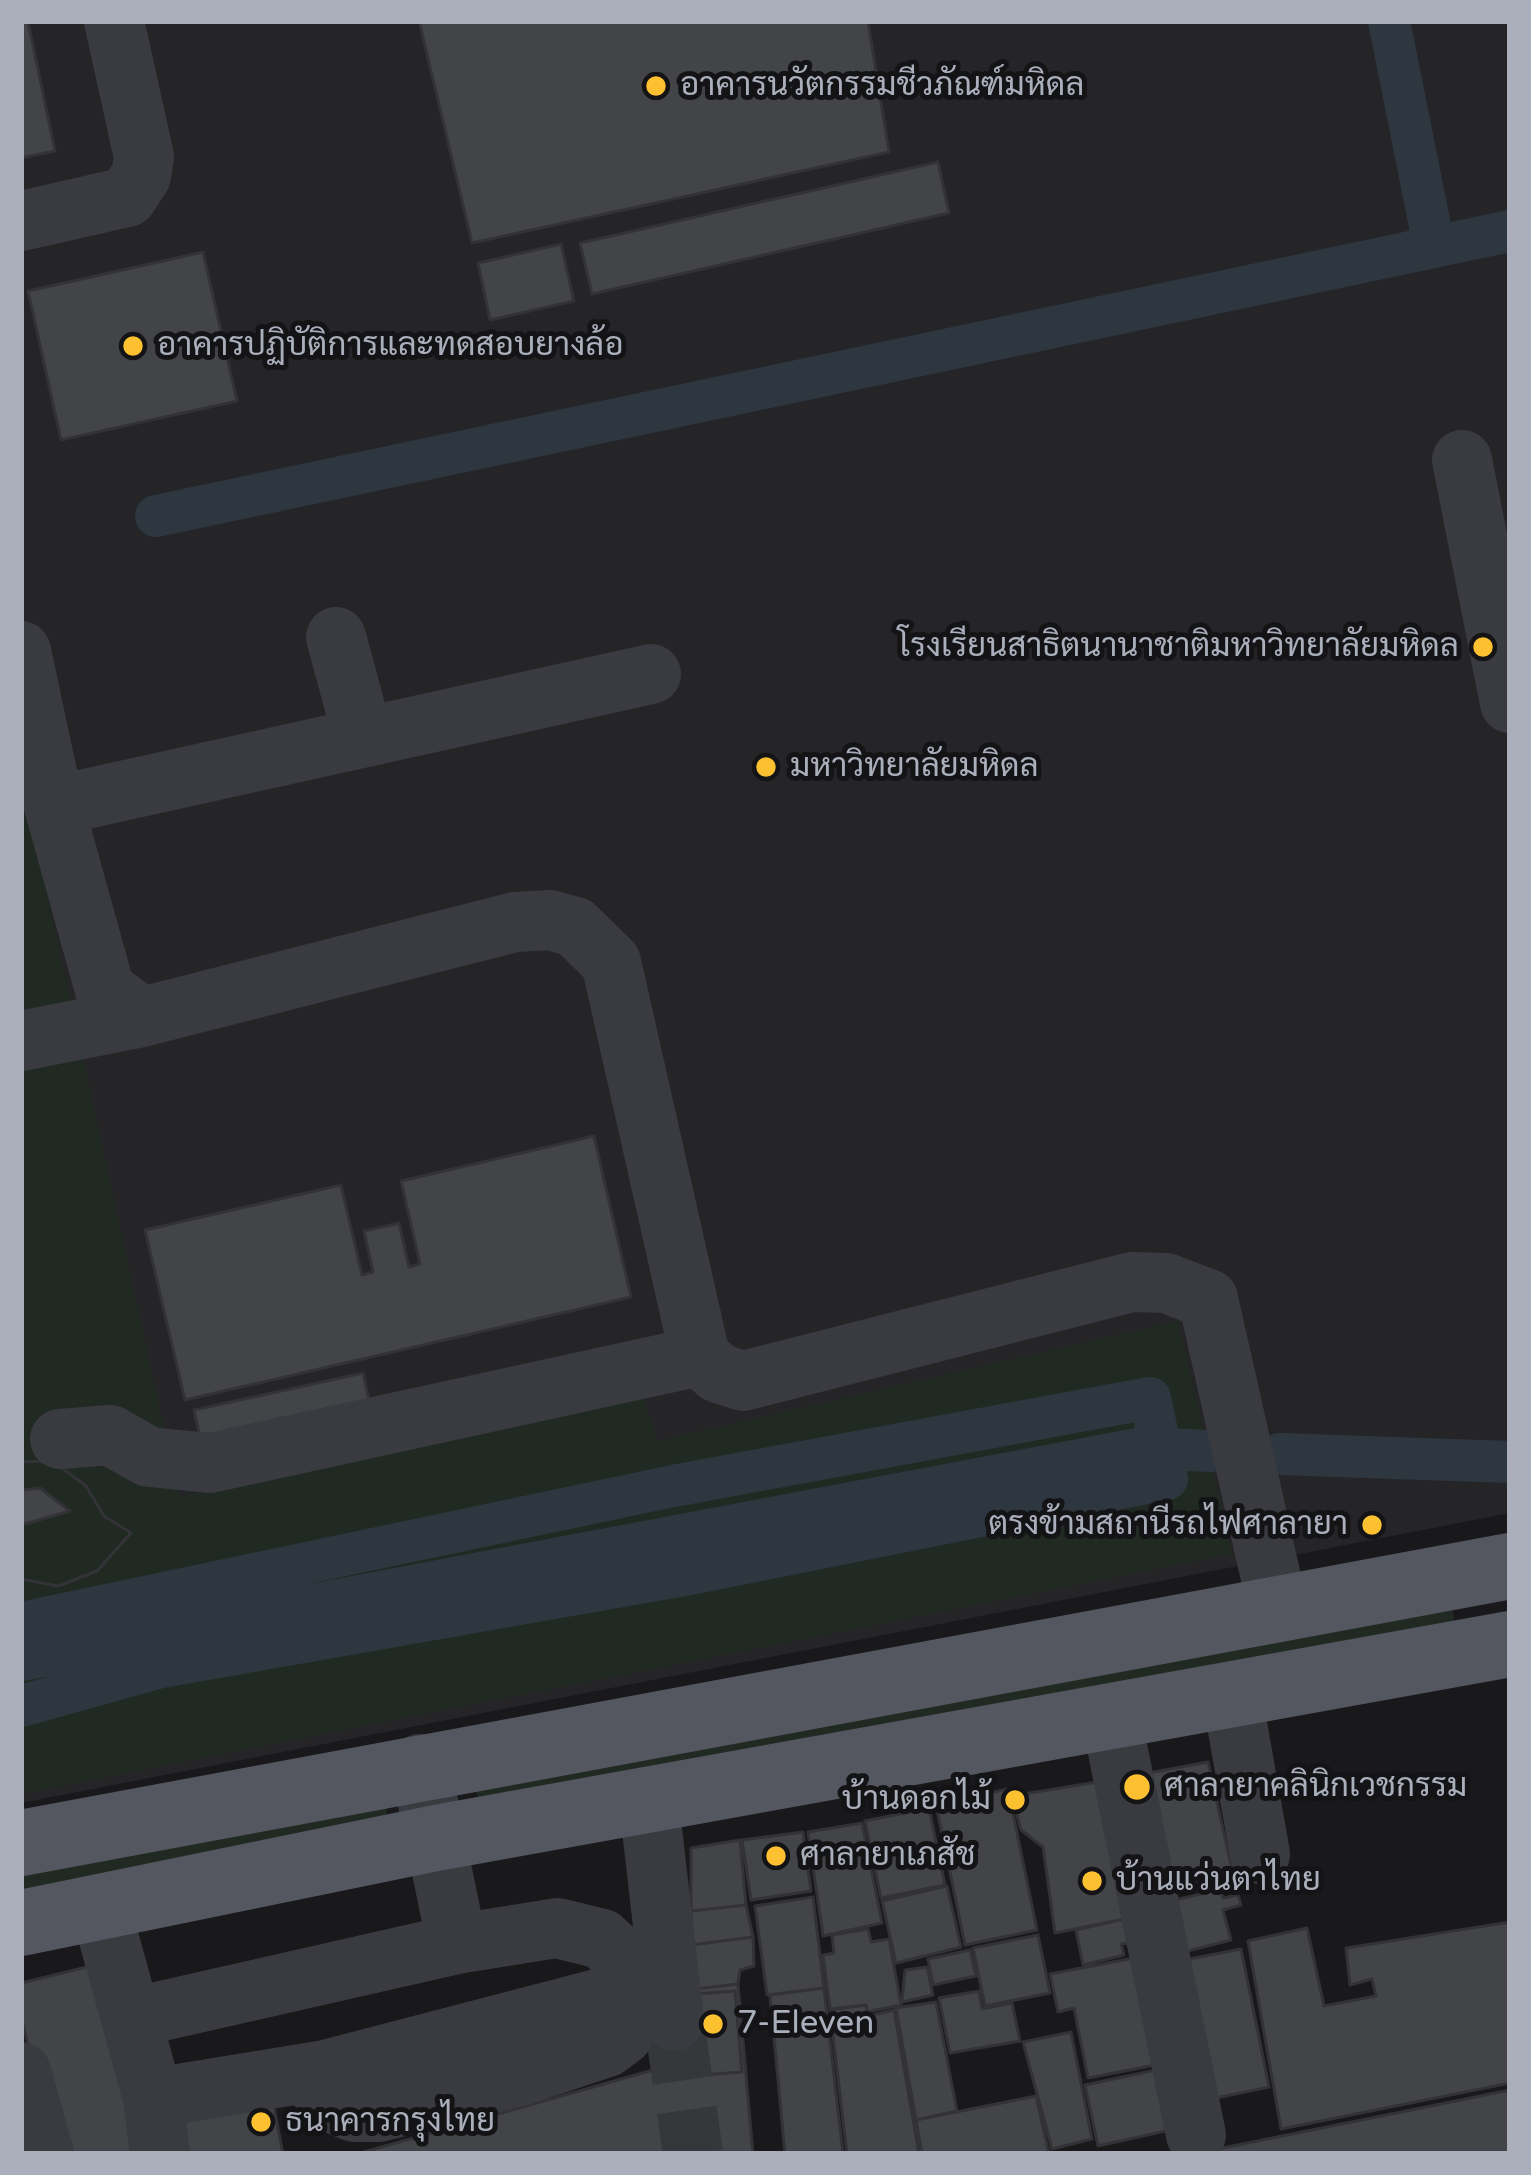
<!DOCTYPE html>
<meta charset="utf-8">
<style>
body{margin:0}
#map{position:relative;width:1531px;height:2175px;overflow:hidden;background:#19191b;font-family:"Varela Round",sans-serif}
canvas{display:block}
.frame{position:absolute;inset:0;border:24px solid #abafbc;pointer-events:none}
</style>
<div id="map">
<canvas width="1531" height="2175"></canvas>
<div class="frame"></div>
</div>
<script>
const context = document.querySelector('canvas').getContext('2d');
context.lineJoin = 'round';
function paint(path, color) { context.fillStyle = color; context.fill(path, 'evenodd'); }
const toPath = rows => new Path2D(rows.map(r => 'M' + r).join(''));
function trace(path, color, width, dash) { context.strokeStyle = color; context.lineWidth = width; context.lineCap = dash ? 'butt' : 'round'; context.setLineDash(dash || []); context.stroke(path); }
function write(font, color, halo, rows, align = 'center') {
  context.font = font + ' "Varela Round",Sarabun,sans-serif'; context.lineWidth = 10; context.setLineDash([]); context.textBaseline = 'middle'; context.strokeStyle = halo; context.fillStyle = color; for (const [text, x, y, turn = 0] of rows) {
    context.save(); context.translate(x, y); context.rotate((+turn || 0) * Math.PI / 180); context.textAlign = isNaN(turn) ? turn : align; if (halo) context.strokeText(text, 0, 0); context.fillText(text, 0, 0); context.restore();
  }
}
paint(toPath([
 [21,21,1510,21,1510,1513,21,1803]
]), '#252528');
paint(toPath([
 [21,775,179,1497,642,1393,658,1441,1178,1321,1232,1554,21,1794],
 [1453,1610,1454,1622,481,1803,475,1790],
 [387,1807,386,1818,21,1893,21,1874]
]), '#202a22');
trace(toPath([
 [1389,21,1434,246],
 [156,516,1510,231],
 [1280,1454,1510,1462],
 [21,1623,673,1486,1150,1398,1167,1479,690,1574,161,1667,21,1706],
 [21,1660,1143,1448,1211,1451]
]), '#2e3740', 42);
const building = toPath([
 [21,21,28,21,55,151,21,158,21,21],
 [419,21,868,21,889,152,472,243,419,21],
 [938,162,949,213,592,294,580,243,938,162],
 [561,244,574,301,490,320,478,263,561,244],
 [203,252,237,401,61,440,28,291,203,252],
 [594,1136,631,1297,185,1400,145,1230,341,1185,362,1275,373,1272,364,1231,399,1223,409,1267,420,1264,401,1181,594,1136],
 [363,1373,371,1409,202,1446,194,1410,363,1373],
 [39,1461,62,1468,86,1486,104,1516,131,1533,97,1571,58,1586,21,1579,21,1525,70,1511,40,1488,21,1490,21,1462,39,1461],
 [39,1461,62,1468,86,1486,104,1516,131,1533,97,1571,58,1586,21,1579,21,1462,39,1461],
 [1208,1762,1235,1883,1157,1897,1132,1776,1208,1762],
 [1115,1779,1144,1915,1055,1933,1043,1847,1021,1830,1012,1796,1115,1779],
 [1008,1789,1037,1930,965,1945,936,1805,1008,1789],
 [929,1808,945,1885,881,1898,865,1821,929,1808],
 [862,1823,882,1923,823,1936,808,1832,862,1823],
 [803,1832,811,1891,751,1900,742,1840,803,1832],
 [740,1840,746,1905,691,1911,691,1848,740,1840],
 [947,1886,961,1947,896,1963,882,1901,947,1886],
 [1221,1889,1223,1898,1238,1895,1241,1905,1223,1910,1231,1940,1176,1954,1163,1903,1221,1889],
 [813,1897,824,1988,767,1995,755,1906,813,1897],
 [746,1905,753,1937,691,1945,691,1911,746,1905],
 [1124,1919,1129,1943,1121,1944,1124,1955,1083,1965,1076,1930,1124,1919],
 [1510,1922,1510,2083,1281,2129,1248,1941,1307,1928,1324,2006,1376,1996,1372,1979,1350,1985,1346,1948,1510,1922],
 [868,1929,871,1942,889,1939,901,2005,867,2012,866,2005,830,2009,823,1955,834,1953,832,1935,868,1929],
 [1038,1935,1050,1993,985,2006,973,1948,1038,1935],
 [753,1937,754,1966,740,1970,738,1984,686,1990,691,1945,753,1937],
 [1241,1949,1269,2087,1202,2101,1174,1962,1241,1949],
 [970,1950,976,1976,933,1985,928,1959,970,1950],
 [1139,1957,1166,2063,1088,2078,1074,2008,1058,2012,1050,1974,1139,1957],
 [95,1965,145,2154,68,2154,47,2119,21,2017,21,1983,95,1965],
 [927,1967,933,1995,902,2002,905,1970,927,1967],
 [738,1984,753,2154,357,2154,667,2066,657,2023,686,1990,738,1984],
 [735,1991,742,2072,702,2075,695,1994,735,1991],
 [824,1988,843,2154,785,2154,770,1995,824,1988],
 [735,1991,742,2072,702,2075,695,1994,735,1991],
 [979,1991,982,2009,1012,2003,1020,2041,950,2053,939,1998,979,1991],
 [936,2002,957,2111,916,2120,896,2008,936,2002],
 [866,2005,868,2016,894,2010,919,2154,847,2154,830,2010,866,2005],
 [1071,2032,1092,2139,1052,2149,1023,2042,1071,2032],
 [1175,2066,1188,2126,1098,2146,1085,2085,1175,2066],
 [1510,2090,1510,2154,1193,2154,1510,2090],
 [1036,2096,1049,2154,922,2154,916,2120,1036,2096],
 [272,2097,283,2154,175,2154,168,2119,272,2097]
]);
paint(building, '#434448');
trace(building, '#333337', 3);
trace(toPath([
 [674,2021,693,2154]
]), '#36373b', 60, [60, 30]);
trace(toPath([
 [21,221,127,197,141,176,144,157,114,21],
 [1462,460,1510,703],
 [336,637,363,737],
 [21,651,54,806,105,990,142,1017],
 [54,806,651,674],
 [21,1041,142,1017,515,922,550,920,575,927,611,962,700,1356,718,1373,743,1381,1132,1282,1166,1283,1208,1299,1278,1609],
 [60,1439,110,1435,149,1457,210,1463,700,1356],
 [1232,1696,1260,1854],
 [1111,1717,1196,2135],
 [420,1764,457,1944],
 [649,1803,674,2021],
 [100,1907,131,2018],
 [21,2072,44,2154],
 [306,2074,333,2103,354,2112,379,2112,520,2076,607,2047,623,2035,630,2014,628,1991],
 [153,2098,325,2070,628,1991,620,1956,602,1939,557,1928,457,1944,131,2018,153,2098,160,2154]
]), '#3a3a41', 60);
trace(toPath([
 [21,1843,1510,1566],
 [21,1923,436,1838,1510,1644]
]), '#555760', 66);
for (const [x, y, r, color] of [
 [656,86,12,"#fcc031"],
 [133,346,12,"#fcc031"],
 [1483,647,12,"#fcc031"],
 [766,767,12,"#fcc031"],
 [1372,1525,12,"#fcc031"],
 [1137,1787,15,"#fcc031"],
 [1015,1800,12,"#fcc031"],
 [776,1856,12,"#fcc031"],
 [1092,1881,12,"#fcc031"],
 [713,2024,12,"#fcc031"],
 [261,2122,12,"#fcc031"]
]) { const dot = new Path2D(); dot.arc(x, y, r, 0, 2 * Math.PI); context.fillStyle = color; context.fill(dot); trace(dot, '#141416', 4.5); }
write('33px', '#abafbc', '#141416', [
 ["อาคารนวัตกรรมชีวภัณฑ์มหิดล",680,86],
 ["อาคารปฏิบัติการและทดสอบยางล้อ",157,346],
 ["โรงเรียนสาธิตนานาชาติมหาวิทยาลัยมหิดล",1459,647,"right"],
 ["มหาวิทยาลัยมหิดล",790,767],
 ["ตรงข้ามสถานีรถไฟศาลายา",1348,1525,"right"],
 ["ศาลายาคลินิกเวชกรรม",1164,1787],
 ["บ้านดอกไม้",991,1800,"right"],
 ["ศาลายาเภสัช",800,1856],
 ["บ้านแว่นตาไทย",1116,1881],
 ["7-Eleven",737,2024],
 ["ธนาคารกรุงไทย",285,2122]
], 'left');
</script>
